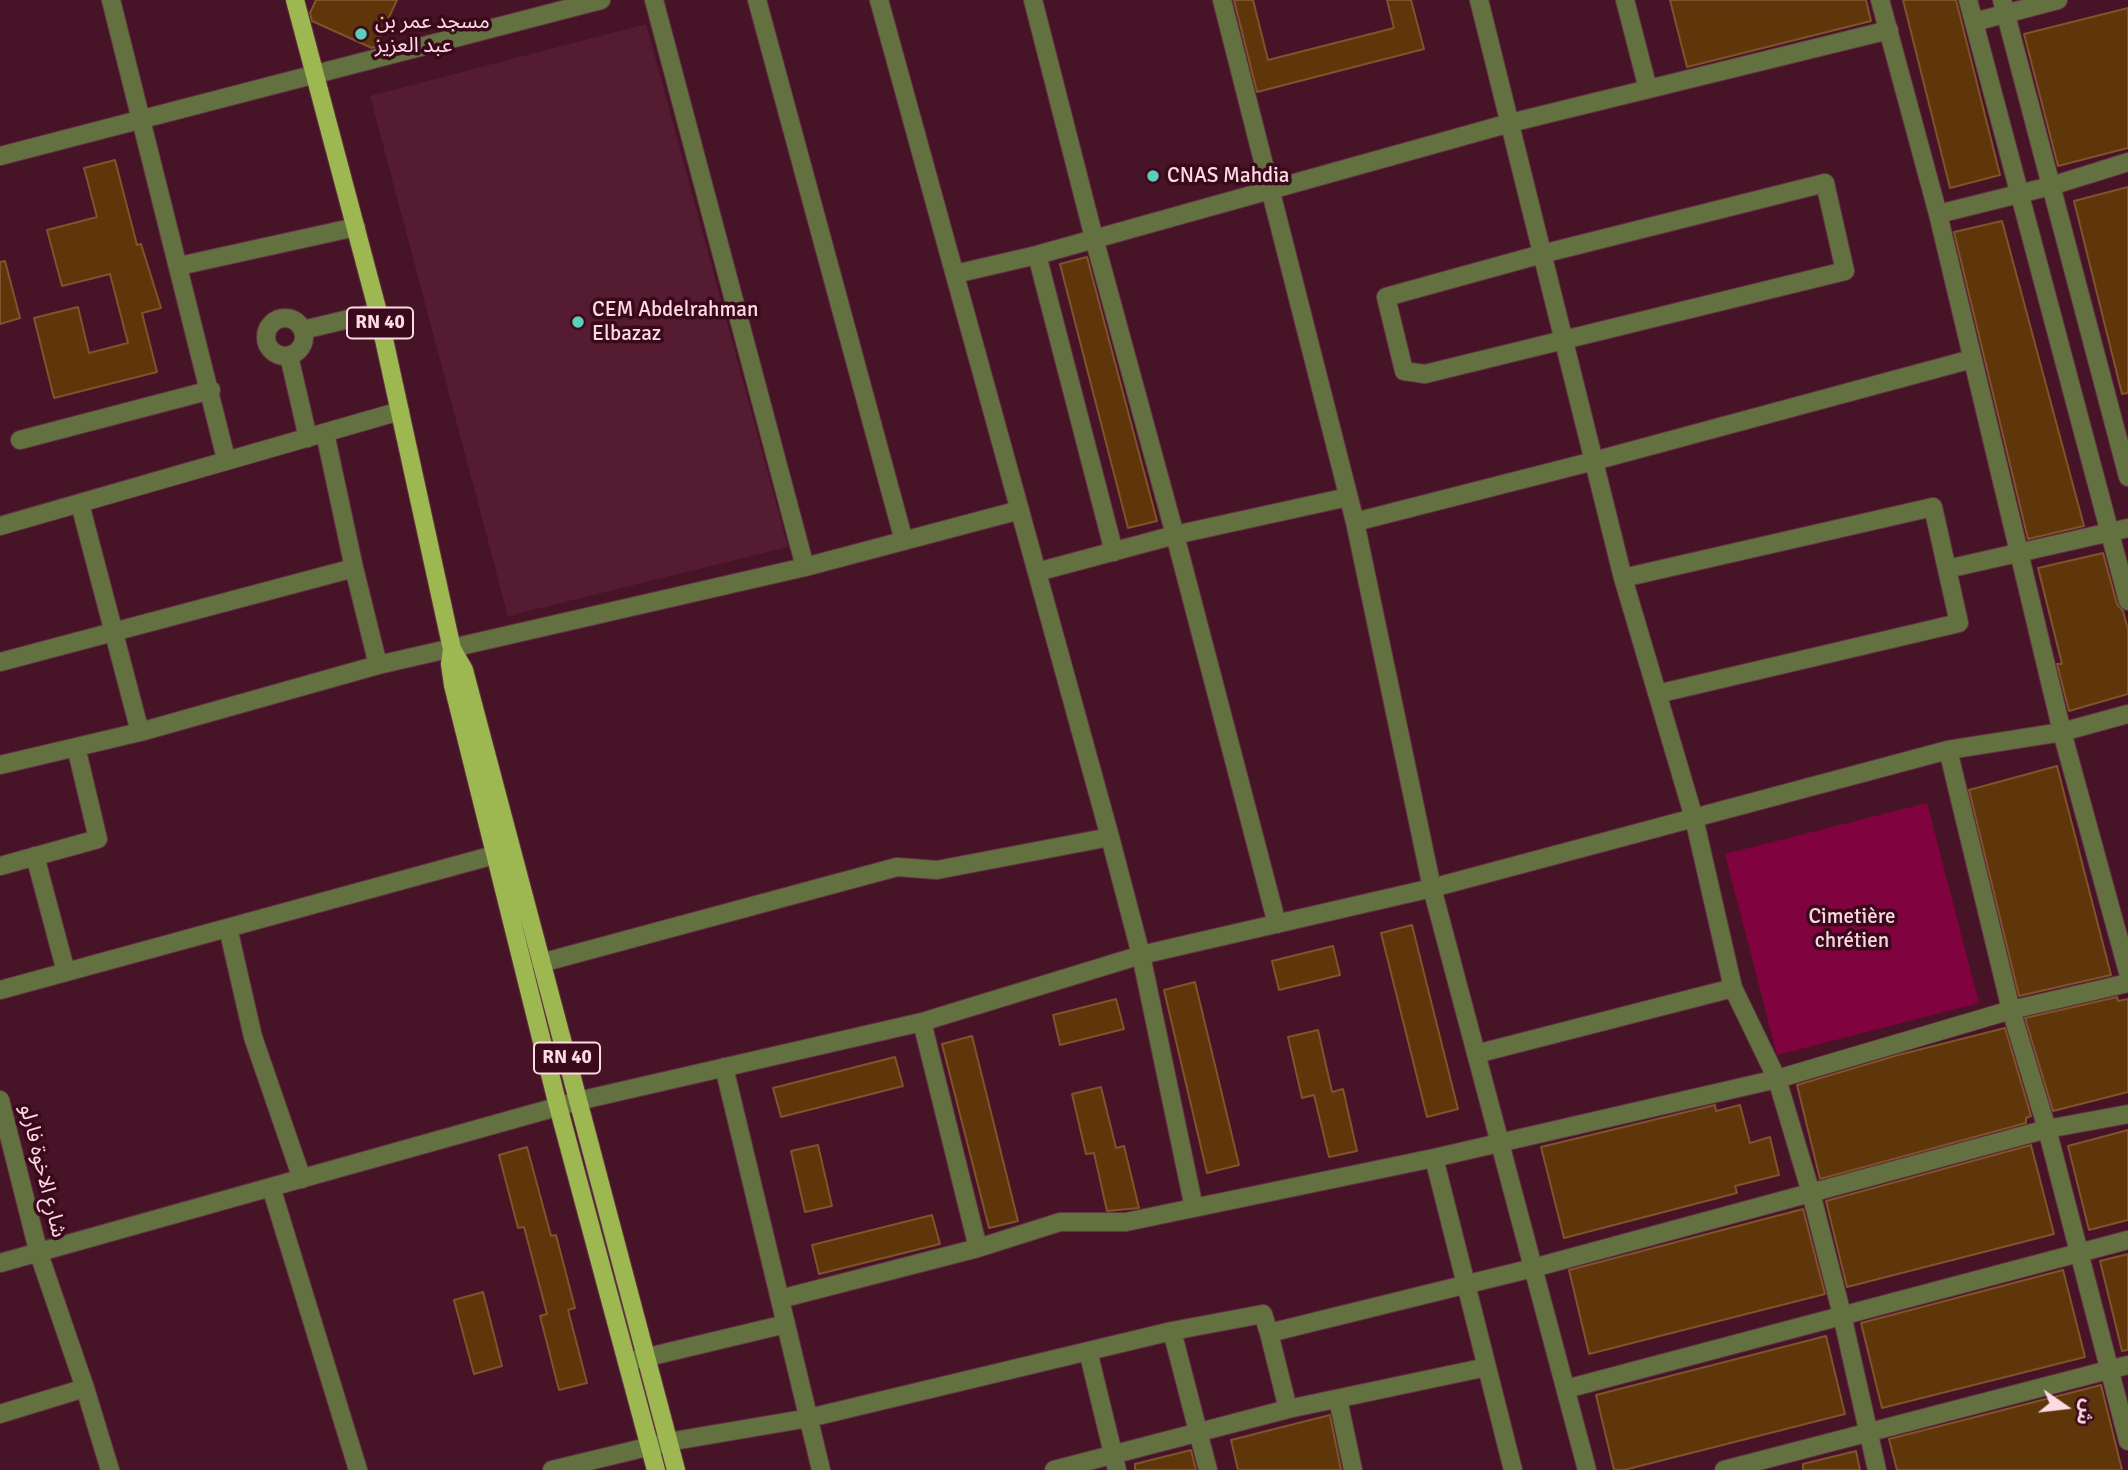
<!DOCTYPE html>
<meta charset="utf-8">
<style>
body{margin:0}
#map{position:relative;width:2128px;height:1470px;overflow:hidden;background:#461426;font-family:Signika,"Noto Sans Arabic",sans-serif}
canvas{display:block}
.north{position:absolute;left:2030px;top:1372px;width:70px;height:70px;-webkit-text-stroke:5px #3b091c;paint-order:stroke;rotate:104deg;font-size:19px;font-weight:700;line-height:28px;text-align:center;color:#fddbe3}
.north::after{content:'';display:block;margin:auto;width:24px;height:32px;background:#fddbe3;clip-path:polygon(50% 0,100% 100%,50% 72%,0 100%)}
</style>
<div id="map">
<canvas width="2128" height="1470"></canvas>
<div class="north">ش</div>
</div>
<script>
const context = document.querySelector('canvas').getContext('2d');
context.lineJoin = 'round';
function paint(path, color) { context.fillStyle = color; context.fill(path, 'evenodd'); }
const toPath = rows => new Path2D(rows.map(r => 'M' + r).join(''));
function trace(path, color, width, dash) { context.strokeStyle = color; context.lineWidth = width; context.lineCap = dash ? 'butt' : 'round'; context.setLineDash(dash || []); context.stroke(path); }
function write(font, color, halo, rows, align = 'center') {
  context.font = font + ' Signika,"Noto Sans Arabic",sans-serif'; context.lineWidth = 7; context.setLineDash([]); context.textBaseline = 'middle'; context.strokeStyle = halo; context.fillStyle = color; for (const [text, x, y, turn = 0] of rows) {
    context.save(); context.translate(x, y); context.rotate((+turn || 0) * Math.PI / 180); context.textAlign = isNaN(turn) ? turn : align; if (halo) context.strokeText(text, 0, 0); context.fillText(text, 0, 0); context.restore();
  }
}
paint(toPath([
 [646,24,788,547,508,616,370,96]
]), '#551c31');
paint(toPath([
 [1927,803,1979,1003,1777,1055,1725,854]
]), '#80033f');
const building = toPath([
 [316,0,397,0,375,47,372,48,312,21,310,13,316,0],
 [1234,0,1253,0,1268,60,1394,28,1387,0,1411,0,1424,49,1257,92,1234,0],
 [1670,0,1866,0,1871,21,1687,67,1670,0],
 [1903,0,1956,0,2000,175,1950,188,1903,0],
 [2128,8,2128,148,2058,166,2024,34,2128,8],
 [115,160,137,245,141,244,161,308,142,313,157,372,54,398,34,318,78,307,89,353,128,343,110,274,62,286,47,230,97,217,84,168,115,160],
 [2128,187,2128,393,2122,394,2074,201,2128,187],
 [2002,221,2084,526,2028,539,1954,232,2002,221],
 [1087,257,1157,521,1128,528,1060,264,1087,257],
 [5,261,20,318,0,324,0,262,5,261],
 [2103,553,2117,604,2123,611,2128,629,2128,694,2069,711,2057,664,2062,664,2038,568,2103,553],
 [2057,766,2111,975,2019,996,1969,790,2057,766],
 [1412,925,1458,1109,1427,1117,1381,933,1412,925],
 [1333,946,1340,975,1279,990,1272,961,1333,946],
 [1195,982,1239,1165,1207,1173,1164,990,1195,982],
 [2117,997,2118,1001,2128,999,2128,1092,2053,1111,2025,1018,2117,997],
 [1116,999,1124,1029,1060,1045,1053,1015,1116,999],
 [2005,1028,2031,1116,2026,1118,2026,1123,1820,1179,1797,1085,1898,1055,2005,1028],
 [1318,1030,1332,1092,1343,1089,1357,1151,1329,1157,1314,1095,1302,1098,1288,1037,1318,1030],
 [972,1036,1018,1221,989,1228,942,1044,972,1036],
 [895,1057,903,1086,781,1117,773,1088,895,1057],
 [1101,1087,1116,1148,1124,1146,1139,1208,1107,1211,1094,1153,1086,1154,1072,1094,1101,1087],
 [1715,1105,1716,1111,1740,1105,1750,1143,1770,1137,1779,1175,1735,1186,1737,1193,1564,1238,1541,1147,1715,1105],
 [2128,1130,2128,1220,2089,1230,2068,1146,2128,1130],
 [818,1145,832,1206,805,1212,791,1151,818,1145],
 [2031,1145,2054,1234,1847,1287,1826,1201,2031,1145],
 [527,1147,551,1236,556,1235,575,1308,568,1310,587,1383,559,1390,540,1316,547,1314,524,1227,518,1228,499,1155,527,1147],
 [1803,1209,1825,1294,1589,1354,1569,1270,1803,1209],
 [932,1215,940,1244,819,1274,812,1245,932,1215],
 [2128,1254,2128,1350,2122,1351,2100,1261,2128,1254],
 [2063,1270,2085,1357,1882,1408,1861,1323,2063,1270],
 [483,1292,502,1366,474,1374,454,1300,483,1292],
 [1826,1336,1845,1414,1624,1470,1614,1470,1596,1395,1826,1336],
 [2101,1385,2122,1470,1897,1470,1889,1439,2101,1385],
 [1330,1415,1341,1470,1238,1470,1231,1440,1330,1415],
 [1191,1450,1196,1470,1135,1470,1135,1464,1191,1450],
 [1856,1451,1860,1470,1803,1470,1803,1464,1856,1451]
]);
paint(building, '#5f360a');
trace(building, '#7f532c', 2);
const minor = toPath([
 [111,0,226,459],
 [654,0,805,567],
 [757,0,904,541],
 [879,0,1110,837,1141,955,1194,1208],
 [1033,0,1094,238,1175,535,1277,924],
 [1222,0,1355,522,1432,888,1587,1470],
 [1479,0,1623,578,1694,818,1733,988,1777,1079,1811,1193,1842,1315,1877,1470],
 [1625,0,1648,89],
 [1880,0,1938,214,2062,732,2128,972],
 [1968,0,2128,601],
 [2002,0,2128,477],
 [1974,22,2058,0],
 [0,156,601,0],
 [1825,183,1845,271,1425,374,1404,371,1386,297,1542,254,1825,183],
 [1938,214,2051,186,2128,162],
 [1037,255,1114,552],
 [179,266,356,227],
 [955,274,1037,255,1510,123,1889,30],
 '266 337a19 19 0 1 1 38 0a19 19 0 1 1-38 0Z',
 [303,330,378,312],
 [289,356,308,438],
 [325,433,354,568,378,665],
 [20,440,211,390],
 [80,504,140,732],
 [1355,522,1594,461,1972,359],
 [0,526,400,411],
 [1947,569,2128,528],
 [1037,572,1175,535,1348,497],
 [1623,578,1933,507,1959,623,1657,694],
 [0,662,354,568],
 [1948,750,2011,1010,2047,1129,2128,1441],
 [0,765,140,732,378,665,805,567,1020,510],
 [35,856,66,972],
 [0,866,98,839,76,747],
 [228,928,253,1037,302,1179],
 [541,963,897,867,937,870,1110,837],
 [0,990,509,851],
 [922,1022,978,1248],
 [1476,1054,1733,988],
 [724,1067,821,1470],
 [0,1100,39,1254,85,1388,110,1470],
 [1434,1158,1513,1470],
 [271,1187,358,1470],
 [0,1263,578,1101,922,1022,1141,955,1432,888,1948,750,2062,732,2128,714],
 [780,1299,978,1248,1060,1222,1126,1222,1434,1158,1777,1079,2011,1010,2128,983],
 [1172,1331,1208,1470],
 [1088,1351,1117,1470],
 [627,1362,786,1324],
 [1566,1389,2128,1240],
 [1338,1399,1353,1470],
 [1288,1409,1269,1333,1533,1268,2047,1129,2128,1114],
 [0,1414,85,1388],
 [552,1470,668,1442,809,1418,1172,1331,1263,1314,1269,1333],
 [1054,1470,1288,1409,1487,1367],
 [1724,1470,2128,1365]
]);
const major = toPath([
 [295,0,378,312,452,649,464,670,676,1470],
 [452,649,450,664,453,685,558,1106,656,1470]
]);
trace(minor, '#633444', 20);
trace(major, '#633444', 20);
trace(minor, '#637141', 18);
trace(major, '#9eb851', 18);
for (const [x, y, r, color] of [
 [361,34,7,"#5bcebc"],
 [1153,176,7,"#5bcebc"],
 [578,322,7,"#5bcebc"]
]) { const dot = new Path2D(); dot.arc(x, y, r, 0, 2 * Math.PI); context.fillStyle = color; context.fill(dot); trace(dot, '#3b091c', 2.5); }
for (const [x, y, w] of [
 [380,323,66],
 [567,1058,66]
]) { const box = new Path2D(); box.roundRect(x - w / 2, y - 15.5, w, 31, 5); context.fillStyle = '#3b091c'; context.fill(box); trace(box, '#fddbe3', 2); }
write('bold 19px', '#fddbe3', null, [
 ["RN 40",380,323],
 ["RN 40",567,1058]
]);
write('21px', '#fddbe3', '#3b091c', [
 ["مسجد عمر بن",375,22],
 ["عبد العزيز",375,46],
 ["CNAS Mahdia",1167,176],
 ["CEM Abdelrahman",592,310],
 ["Elbazaz",592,334]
], 'left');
write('21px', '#f8d7df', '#3b091c', [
 ["Cimetière",1852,917],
 ["chrétien",1852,941]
]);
write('21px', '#fddbe3', '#3b091c', [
 ["شارع الاخوة فارلو",42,1171,76]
]);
</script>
